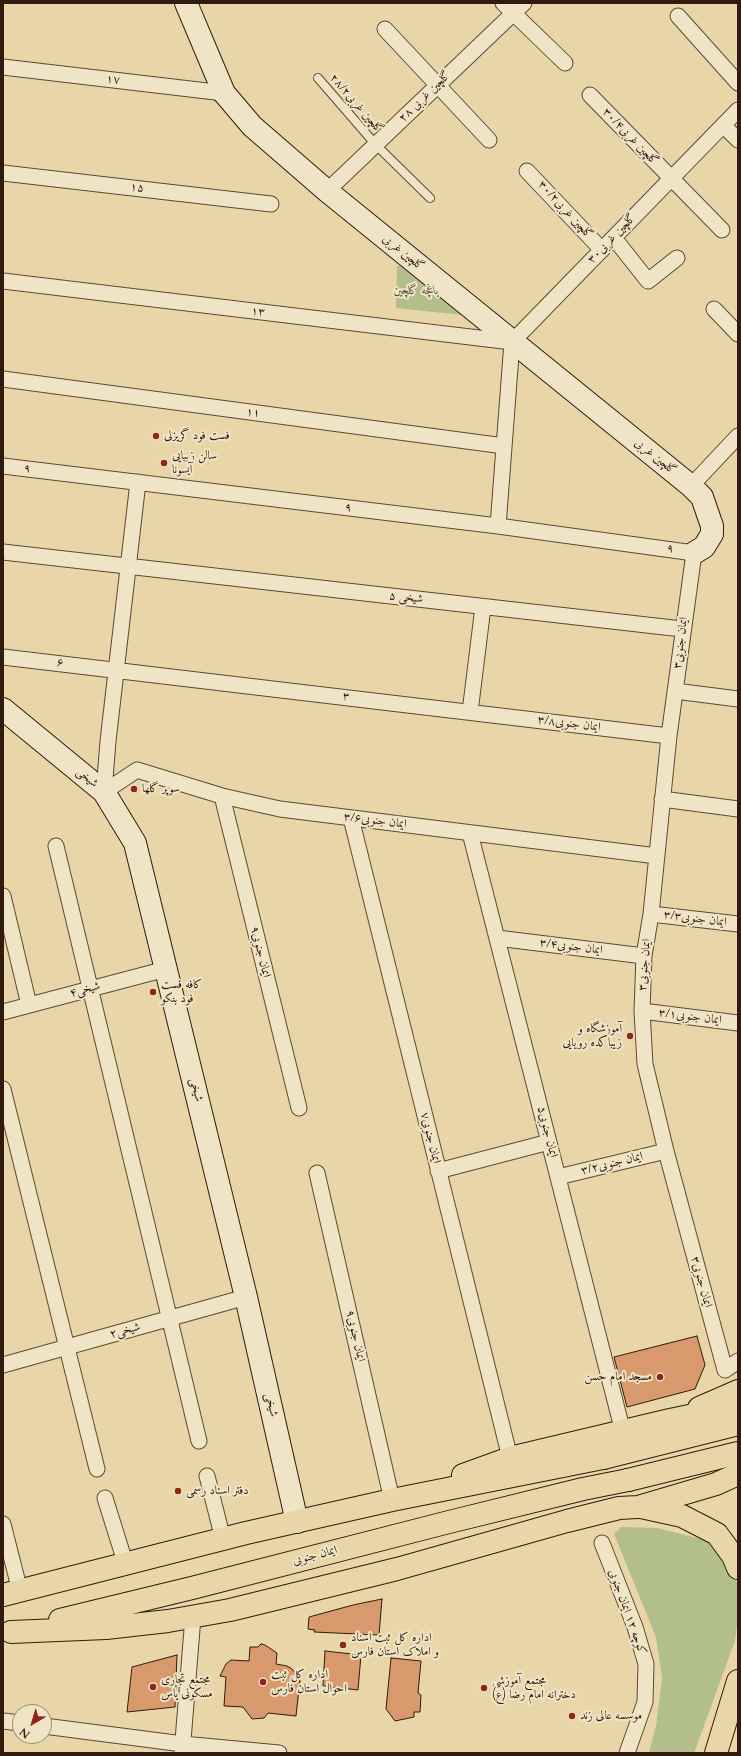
<!DOCTYPE html>
<meta charset="utf-8">
<style>
body{margin:0}
#map{position:relative;width:741px;height:1756px;overflow:hidden;background:#e8d6a8;font-family:Cardo,serif}
canvas{display:block}
.frame{position:absolute;inset:0;border:4px solid #311a0e;pointer-events:none}
.north{position:absolute;left:12px;top:1704px;width:40px;height:40px;box-sizing:border-box;background:#f0e4c6;border:1px solid #a4937c;border-radius:50%;rotate:218deg;font-size:11px;font-weight:700;line-height:16px;text-align:center;color:#311a0e}
.north::after{content:'';display:block;margin:auto;width:14px;height:18px;background:#8f2418;clip-path:polygon(50% 0,100% 100%,50% 72%,0 100%)}
</style>
<div id="map">
<canvas width="741" height="1756"></canvas>
<div class="frame"></div>
<div class="north">N</div>
</div>
<script>
const context = document.querySelector('canvas').getContext('2d');
context.lineJoin = 'round';
function paint(path, color) { context.fillStyle = color; context.fill(path, 'evenodd'); }
const toPath = rows => new Path2D(rows.map(r => 'M' + r).join(''));
function trace(path, color, width, dash) { context.strokeStyle = color; context.lineWidth = width; context.lineCap = dash ? 'butt' : 'round'; context.setLineDash(dash || []); context.stroke(path); }
function write(font, color, halo, rows, align = 'center') {
  context.font = font + ' Cardo,Amiri,serif'; context.lineWidth = 4; context.setLineDash([]); context.textBaseline = 'middle'; context.strokeStyle = halo; context.fillStyle = color; for (const [text, x, y, turn = 0] of rows) {
    context.save(); context.translate(x, y); context.rotate((+turn || 0) * Math.PI / 180); context.textAlign = isNaN(turn) ? turn : align; if (halo) context.strokeText(text, 0, 0); context.fillText(text, 0, 0); context.restore();
  }
}
paint(toPath([
 [410,263,450,293,462,315,396,308,397,266],
 [621,1527,657,1528,705,1540,730,1559,738,1587,738,1616,735,1641,694,1753,649,1753,656,1726,662,1678,656,1637,614,1534]
]), '#b2be8b');
const building = toPath([
 [697,1336,705,1365,695,1389,627,1407,614,1357,697,1336],
 [382,1599,379,1635,314,1632,315,1630,308,1629,309,1617,353,1605,382,1599],
 [261,1644,265,1645,277,1653,276,1664,287,1666,292,1669,300,1680,296,1716,268,1713,264,1718,252,1719,243,1707,224,1706,226,1677,220,1676,226,1664,231,1660,249,1661,250,1647,258,1647,261,1644],
 [325,1651,361,1655,358,1690,323,1686,325,1651],
 [177,1655,175,1707,127,1712,132,1667,177,1655],
 [391,1658,421,1661,418,1693,421,1695,420,1712,414,1712,414,1717,395,1721,386,1709,391,1658]
]);
paint(building, '#d8996d');
trace(building, '#311a0e', 1);
const lane = toPath([
 [318,78,376,145,430,198]
]);
const street = toPath([
 [503,3,565,63],
 [678,16,738,83],
 [385,29,489,140],
 [3,67,224,93],
 [590,95,722,230],
 [723,125,738,140],
 [527,171,602,250],
 [3,173,271,204],
 [327,191,524,3],
 [614,238,648,281,677,258],
 [3,281,512,342],
 [714,309,738,334],
 [512,342,738,110],
 [3,379,504,446],
 [3,466,498,526,694,553,669,736,651,914,644,956,642,1011,645,1064,666,1151,725,1370,738,1361],
 [691,486,738,436],
 [498,526,512,342],
 [3,552,682,629],
 [3,657,669,736],
 [675,691,738,699],
 [470,712,483,607],
 [104,792,137,770,222,796,280,809,657,856],
 [104,792,108,741,138,482],
 [222,796,299,1108],
 [662,799,738,809],
 [351,818,510,1458],
 [470,833,623,1432],
 [56,846,199,1441],
 [3,896,29,1005],
 [651,914,738,924],
 [497,938,644,956],
 [642,1011,738,1023],
 [3,1012,166,969],
 [3,1089,97,1469],
 [438,1171,549,1142],
 [317,1173,392,1500],
 [558,1177,666,1151],
 [3,1365,246,1297],
 [207,1476,223,1539],
 [105,1498,126,1565],
 [3,1524,20,1591],
 [602,1543,635,1627,646,1664,645,1702,627,1753],
 [3,1721,20,1723],
 [44,1726,183,1744,279,1753],
 [182,1753,193,1617]
]);
const secondary = toPath([
 [186,3,224,93,252,126,327,191,691,486,702,497,712,526,712,534,704,547,694,553],
 [3,709,104,792,135,843,246,1297,297,1522]
]);
const primary = toPath([
 [699,1408,738,1391],
 [463,1475,510,1458,670,1420,718,1410,738,1414],
 [641,1507,682,1516,717,1534,733,1556,738,1568],
 [3,1595,246,1533,392,1500,603,1458],
 [60,1620,192,1588,449,1522,583,1489,628,1480],
 [11,1632,106,1628,168,1621,230,1610,397,1569,567,1521,619,1508,638,1507,716,1484,738,1474],
 [716,1753,738,1681]
]);
const highway = toPath([
 [603,1458,738,1424],
 [628,1480,738,1453]
]);
trace(lane, '#5f4934', 10);
trace(street, '#5f4934', 17);
trace(secondary, '#311a0e', 24);
trace(primary, '#311a0e', 24);
trace(highway, '#311a0e', 24);
trace(lane, '#f0e4c6', 8);
trace(street, '#f0e4c6', 15);
trace(secondary, '#f0e4c6', 22);
trace(primary, '#e8d6a8', 22);
trace(highway, '#e8d6a8', 22);
for (const [x, y, r, color] of [
 [156,436,4,"#8f2418"],
 [164,463,4,"#8f2418"],
 [134,789,4,"#8f2418"],
 [153,992,4,"#8f2418"],
 [630,1036,4,"#8f2418"],
 [660,1377,4,"#8f2418"],
 [178,1491,4,"#8f2418"],
 [343,1645,4,"#8f2418"],
 [263,1682,4,"#8f2418"],
 [153,1687,4,"#8f2418"],
 [484,1688,4,"#8f2418"],
 [572,1716,4,"#8f2418"]
]) { const dot = new Path2D(); dot.arc(x, y, r, 0, 2 * Math.PI); context.fillStyle = color; context.fill(dot); trace(dot, '#f0e4c6', 1.5); }
write('12px', '#311a0e', '#f0e4c6', [
 ["۱۷",113,80,7],
 ["گلچین غربی ۲۸",425,97,-44],
 ["گلچین غربی۲۸/۲",356,104,49],
 ["گلچین غربی۳۰/۴",630,137,46],
 ["۱۵",137,188,7],
 ["گلچین غربی۳۰/۲",565,210,47],
 ["گلچین غربی۳۰",612,239,-46],
 ["گلچین غربی",403,253,39],
 ["۱۳",258,312,7],
 ["۱۱",253,413,8],
 ["گلچین غربی",655,457,39],
 ["۹",27,469,7],
 ["۹",348,508,7],
 ["۹",670,549,8],
 ["شیخی ۵",406,598,6],
 ["ایمان جنوبی۳",681,643,-83],
 ["۶",60,663,6],
 ["۳",346,697,7],
 ["ایمان جنوبی۳/۸",569,724,7],
 ["شیخی",87,778,39],
 ["ایمان جنوبی۳/۶",375,821,7],
 ["ایمان جنوبی۳/۳",695,919,7],
 ["ایمان جنوبی۳/۴",571,947,7],
 ["ایمان جنوبی۹",260,952,76],
 ["ایمان جنوبی۳",645,965,-85],
 ["شیخی۴",85,990,-15],
 ["ایمان جنوبی۳/۱",690,1017,7],
 ["شیخی",196,1090,76],
 ["ایمان جنوبی۵",547,1132,76],
 ["ایمان جنوبی۷",430,1138,76],
 ["ایمان جنوبی۳/۲",612,1164,-14],
 ["ایمان جنوبی۳",701,1282,75],
 ["شیخی۲",125,1331,-15],
 ["ایمان جنوبی۹",355,1336,77],
 ["شیخی",271,1405,77],
 ["ایمان جنوبی",315,1556,-15],
 ["کوچه ۱۲ ایمان جنوبی",627,1612,70]
]);
write('italic 12px', '#584b34', '#f0e4c6', [
 ["باغچه گلچین",416,291]
]);
write('12px', '#311a0e', '#f0e4c6', [
 ["فست فود گریزلی",164,436],
 ["سالن زیبایی",172,456],
 ["آیسونا",172,470],
 ["سوپر گلها",142,789],
 ["کافه فست",161,985],
 ["فود بنکو",161,999],
 ["آموزشگاه و",622,1029,"right"],
 ["زیباکده رویایی",622,1043,"right"],
 ["مسجد امام حسن",652,1377,"right"],
 ["دفتر اسناد رسمی",186,1491],
 ["اداره کل ثبت اسناد",351,1638],
 ["و املاک استان فارس",351,1652],
 ["اداره کل ثبت",271,1675],
 ["احوال استان فارس",271,1689],
 ["مجتمع تجاری",161,1680],
 ["مسکونی یاس",161,1694],
 ["مجتمع آموزشی",492,1681],
 ["دخترانه امام رضا (ع)",492,1695],
 ["موسسه عالی زند",580,1716]
], 'left');
</script>
